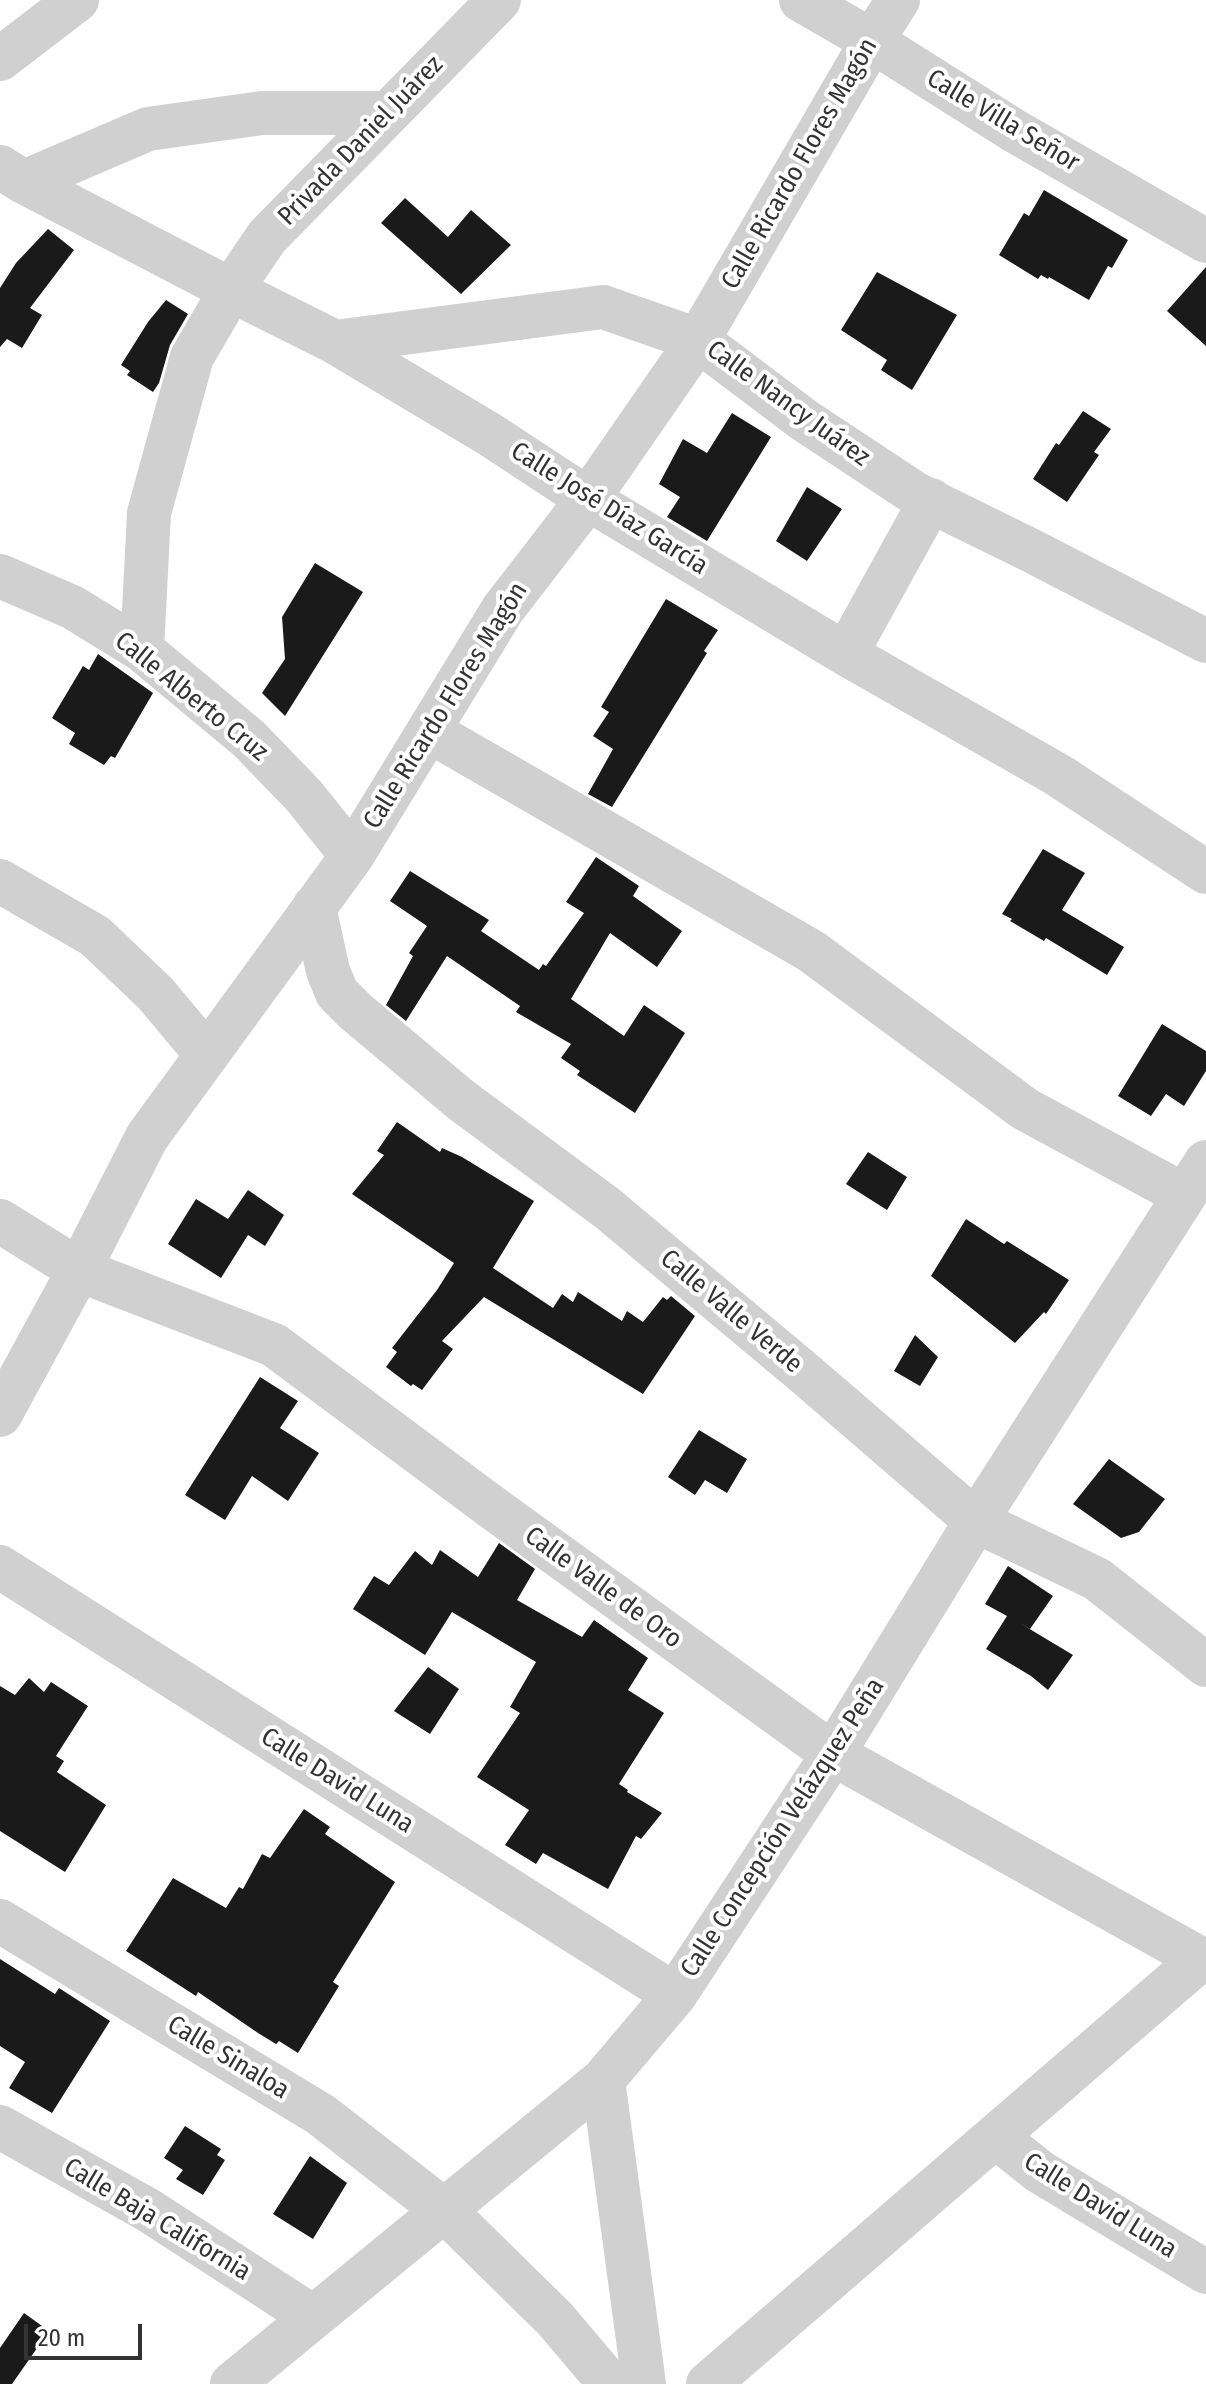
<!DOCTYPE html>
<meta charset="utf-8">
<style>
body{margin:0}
#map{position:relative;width:1206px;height:2384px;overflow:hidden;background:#fff;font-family:"Fira Sans Condensed",sans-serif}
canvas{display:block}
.scale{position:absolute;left:24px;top:2324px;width:118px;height:36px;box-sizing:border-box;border:4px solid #333;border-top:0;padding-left:10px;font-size:24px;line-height:28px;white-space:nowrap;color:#333;-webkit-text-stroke:6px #fff;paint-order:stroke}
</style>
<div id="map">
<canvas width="1206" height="2384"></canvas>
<div class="scale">20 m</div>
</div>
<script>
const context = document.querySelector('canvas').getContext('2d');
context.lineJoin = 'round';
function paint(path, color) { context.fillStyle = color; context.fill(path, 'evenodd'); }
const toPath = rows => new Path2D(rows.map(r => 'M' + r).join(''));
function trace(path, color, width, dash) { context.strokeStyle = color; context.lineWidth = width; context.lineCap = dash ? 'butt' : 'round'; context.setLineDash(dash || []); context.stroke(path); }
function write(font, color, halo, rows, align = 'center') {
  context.font = font + ' "Fira Sans Condensed",sans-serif'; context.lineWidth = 8; context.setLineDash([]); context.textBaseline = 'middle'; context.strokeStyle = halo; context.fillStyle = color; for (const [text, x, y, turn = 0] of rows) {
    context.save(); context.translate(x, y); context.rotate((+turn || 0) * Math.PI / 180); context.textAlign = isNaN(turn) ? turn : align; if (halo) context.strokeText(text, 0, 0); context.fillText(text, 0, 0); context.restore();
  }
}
paint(toPath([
 [1044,190,1128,240,1112,268,1108,266,1089,300,1049,277,1048,279,1041,275,1038,279,999,255,1024,213,1029,216],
 [405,198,448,237,471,210,511,245,461,294,381,223],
 [48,229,74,250,30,308,42,315,22,348,7,339,0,347,0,288,16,263],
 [1206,267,1206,346,1167,311],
 [877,272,957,315,912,390,881,370,887,360,841,330],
 [166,300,188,314,170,345,159,383,153,392,127,375,130,371,121,365,148,322],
 [1083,411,1111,429,1094,452,1099,455,1067,502,1033,479,1056,443,1059,445],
 [732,413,771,437,707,541,667,517,680,497,659,484,683,439,707,453],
 [807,487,842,509,807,561,776,541],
 [315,563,363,592,285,716,262,693,285,659,282,617],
 [666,599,718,630,704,651,707,653,612,807,588,794,613,749,593,736,609,712,601,707],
 [98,654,153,693,115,758,111,756,104,765,69,744,75,733,52,718,83,666,89,670],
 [1043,849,1085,873,1062,910,1124,947,1107,975,1046,938,1044,941,1010,921,1012,919,1002,914],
 [596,857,639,886,633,896,682,931,657,967,610,933,571,999,624,1036,644,1005,685,1033,635,1113,577,1075,580,1071,561,1058,571,1044,516,1012,520,1006,447,956,406,1021,386,1005,413,956,409,953,427,926,390,901,410,871,489,920,481,931,539,970,543,964,546,966,584,913,566,902],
 [1162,1024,1206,1051,1206,1071,1184,1106,1166,1094,1151,1116,1118,1096],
 [397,1122,440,1152,442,1148,462,1157,534,1201,493,1268,553,1308,562,1294,573,1302,578,1292,622,1321,627,1311,643,1322,663,1297,667,1300,671,1296,695,1316,643,1394,484,1297,442,1341,453,1349,422,1390,413,1384,411,1386,386,1367,397,1352,392,1348,437,1290,454,1263,352,1194,384,1155,377,1151],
 [868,1152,907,1177,887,1210,846,1184],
 [248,1190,284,1215,265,1246,248,1235,221,1278,168,1244,196,1199,228,1219],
 [966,1219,1004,1244,1007,1241,1069,1280,1046,1314,1044,1312,1015,1343,931,1276],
 [915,1335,938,1357,920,1386,894,1371],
 [260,1377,298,1401,280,1428,319,1453,288,1501,252,1476,225,1520,185,1495],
 [699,1430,747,1459,727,1493,705,1480,695,1495,668,1477],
 [1109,1459,1165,1499,1139,1532,1121,1538,1073,1504],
 [499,1543,535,1569,517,1600,582,1637,594,1620,648,1658,628,1690,664,1713,619,1784,628,1790,627,1792,662,1813,641,1839,636,1836,608,1889,543,1853,536,1864,505,1845,529,1810,477,1777,520,1713,510,1707,536,1662,452,1612,425,1655,353,1609,374,1576,389,1585,415,1551,432,1565,440,1550,478,1577],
 [1008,1566,1053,1596,1030,1629,1018,1622,1073,1655,1048,1690,1031,1676,986,1649,1007,1616,985,1604],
 [428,1667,459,1689,430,1734,394,1711],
 [29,1678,44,1692,51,1682,88,1706,56,1756,64,1761,57,1772,106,1805,65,1872,0,1831,0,1686,15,1695],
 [304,1809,330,1827,325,1834,395,1882,333,1982,339,1986,298,2053,279,2041,276,2044,258,2033,198,1992,196,1996,126,1951,173,1878,226,1908,239,1887,243,1889,262,1854,270,1858],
 [0,1959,55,1994,59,1988,110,2021,52,2113,9,2088,25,2062,0,2046],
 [185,2126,221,2149,217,2155,225,2160,203,2195,176,2179,183,2170,164,2158],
 [310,2156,347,2183,313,2239,273,2214],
 [24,2313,49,2331,12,2384,0,2384,0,2348]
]), '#1a1a1a');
trace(toPath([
 [801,0,872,41,1013,130,1206,241],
 [0,59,77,0],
 [0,167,24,182,231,290,335,342,489,434,588,499,846,654,1058,775,1206,872],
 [24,182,148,129,262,113,388,113],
 [335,342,603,307,698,340,804,420,916,494,1032,551,1206,641],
 [0,576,72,607,142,650,249,739,304,796,352,856],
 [142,650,149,513,192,357,231,290,267,237,499,0],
 [846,654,931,500],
 [429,731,811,951,1025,1109,1184,1195],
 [0,881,95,936,155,993,207,1055],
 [314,907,328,971,337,993,355,1011,461,1100,607,1208,803,1372,976,1521,1097,1579,1206,1665],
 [0,1221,79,1270,274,1345,493,1508,833,1754,1206,1962],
 [0,1415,79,1270,147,1137,352,856,503,609,588,499,698,340,872,41,898,0],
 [0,1567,675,1995],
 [0,1921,320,2114,445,2211,555,2319,610,2384],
 [603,2080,644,2384],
 [0,2127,148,2210,313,2317],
 [996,2137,1040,2172,1206,2272],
 [232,2384,603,2080,675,1995,833,1754,976,1521,1206,1162],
 [708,2384,1201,1959]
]), '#d0d0d0', 44);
write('26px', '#333', '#fff', [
 ["Calle Villa Señor",1003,121,31],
 ["Privada Daniel Juárez",361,141,-46],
 ["Calle Ricardo Flores Magón",800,164,-60],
 ["Calle Nancy Juárez",788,404,36],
 ["Calle José Díaz García",609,509,32],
 ["Calle Alberto Cruz",191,697,39],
 ["Calle Ricardo Flores Magón",446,706,-58],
 ["Calle Valle Verde",731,1312,40],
 ["Calle Valle de Oro",603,1588,36],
 ["Calle David Luna",337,1781,32],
 ["Calle Concepción Velázquez Peña",783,1828,-57],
 ["Calle Sinaloa",228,2058,31],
 ["Calle David Luna",1100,2206,32],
 ["Calle Baja California",157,2220,31]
]);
</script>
